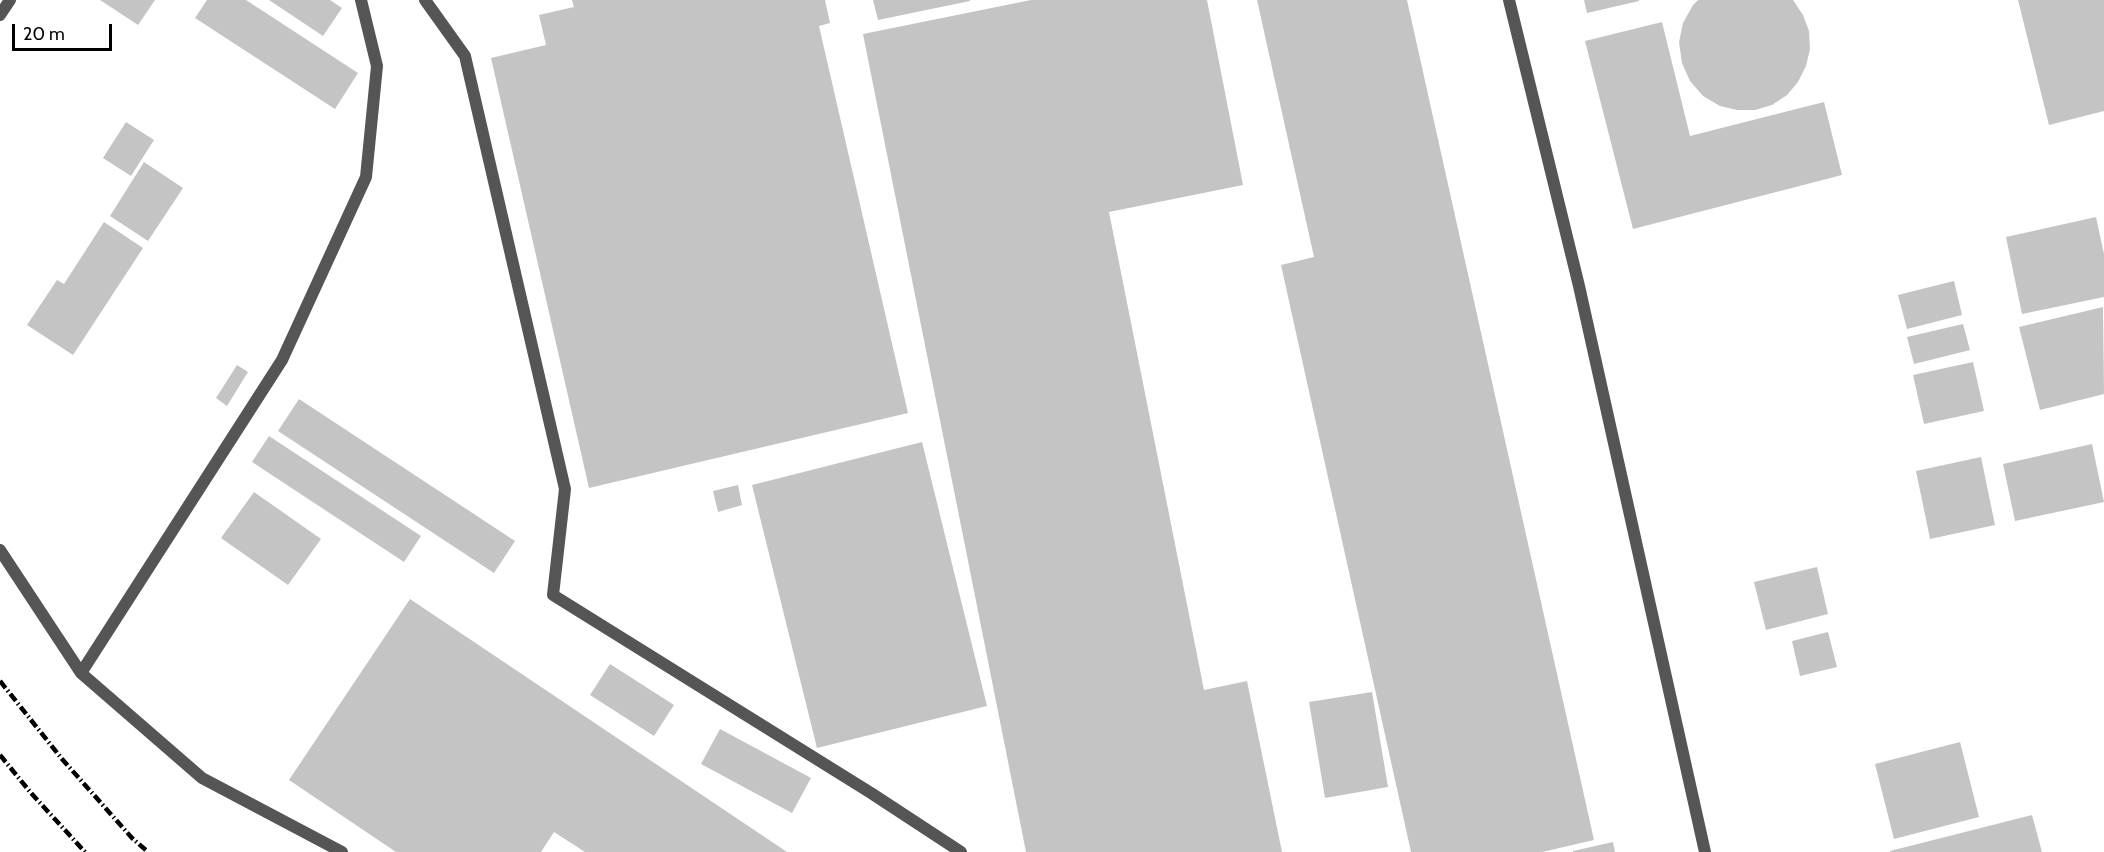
<!DOCTYPE html>
<style>
body{margin:0}
#map{position:relative;width:2104px;height:852px;overflow:hidden;background:#fff;font-family:Cabin,sans-serif}
canvas{display:block}
.scale{position:absolute;left:12px;top:24px;width:100px;height:27px;box-sizing:border-box;border:3px solid #000;border-top:0;padding-left:8px;font-size:18px;line-height:21px;white-space:nowrap;color:#000;-webkit-text-stroke:4px #fff;paint-order:stroke}
</style>
<div id="map">
<canvas width="2104" height="852"></canvas>
<div class="scale">20 m</div>
</div>
<script>
const context = document.querySelector('canvas').getContext('2d');
context.lineJoin = 'round';
function paint(path, color) { context.fillStyle = color; context.fill(path, 'evenodd'); }
const toPath = rows => new Path2D(rows.map(r => 'M' + r).join(''));
function trace(path, color, width, dash) { context.strokeStyle = color; context.lineWidth = width; context.lineCap = dash ? 'butt' : 'round'; context.setLineDash(dash || []); context.stroke(path); }
paint(toPath([
 [100,0,155,0,138,25],
 [207,0,246,0,358,73,335,109,195,18],
 [269,0,330,0,342,8,323,36],
 [572,0,825,0,830,23,819,26,908,413,589,488,491,58,546,45,539,15,574,7],
 [873,0,970,0,970,1,878,20],
 [1031,0,1207,0,1243,185,1109,212,1204,690,1247,681,1282,852,1026,852,863,34],
 [1257,0,1407,0,1594,840,1542,852,1411,852,1281,265,1314,257],
 [1584,0,1639,0,1639,1,1587,13],
 [1698,0,1793,0,1803,15,1809,31,1810,49,1806,66,1798,82,1787,95,1772,105,1755,110,1737,110,1720,106,1703,96,1690,81,1682,63,1679,42,1683,23,1693,5],
 [2018,0,2104,0,2104,111,2049,125],
 [1662,22,1690,136,1824,102,1842,175,1633,229,1585,41],
 [126,122,154,140,131,176,103,158],
 [144,162,183,188,148,241,110,216],
 [2096,217,2104,254,2104,297,2022,314,2006,237],
 [104,222,143,248,73,355,27,325,57,280,64,284],
 [1954,281,1962,315,1907,329,1898,295],
 [2103,307,2104,394,2040,410,2019,327],
 [1963,324,1970,350,1914,364,1907,337],
 [1973,362,1984,411,1924,424,1913,375],
 [237,365,248,372,227,406,216,398],
 [299,399,515,541,494,573,278,431],
 [269,436,421,536,404,562,252,462],
 [922,442,987,706,817,748,752,485],
 [2092,444,2104,502,2015,521,2003,464],
 [1981,457,1995,525,1930,539,1916,471],
 [738,485,742,505,718,512,713,491],
 [254,492,321,539,288,585,221,538],
 [1817,567,1828,614,1766,630,1754,582],
 [410,599,787,852,585,852,554,832,541,852,396,852,289,780],
 [1828,632,1837,667,1800,676,1792,641],
 [610,664,674,705,654,736,590,695],
 [1372,692,1388,787,1325,798,1309,702],
 [720,729,811,778,792,813,701,764],
 [1960,742,1979,817,1894,839,1875,764],
 [2032,815,2042,852,1890,852,1890,851],
 [1613,842,1615,852,1573,852,1573,851]
]), '#c4c4c4');
trace(toPath([
 [425,0,465,56,565,489,553,595,871,793,961,852],
 [1509,0,1579,286,1705,852],
 [0,15,10,0],
 [0,550,81,673,202,778,342,852],
 [81,673,282,360,366,177,377,66,361,0]
]), '#555', 12);
trace(toPath([
 [0,681,62,759,132,838,148,852],
 [0,755,31,793,85,852]
]), '#000', 4.5, [9, 3, 1.5, 3]);
</script>
